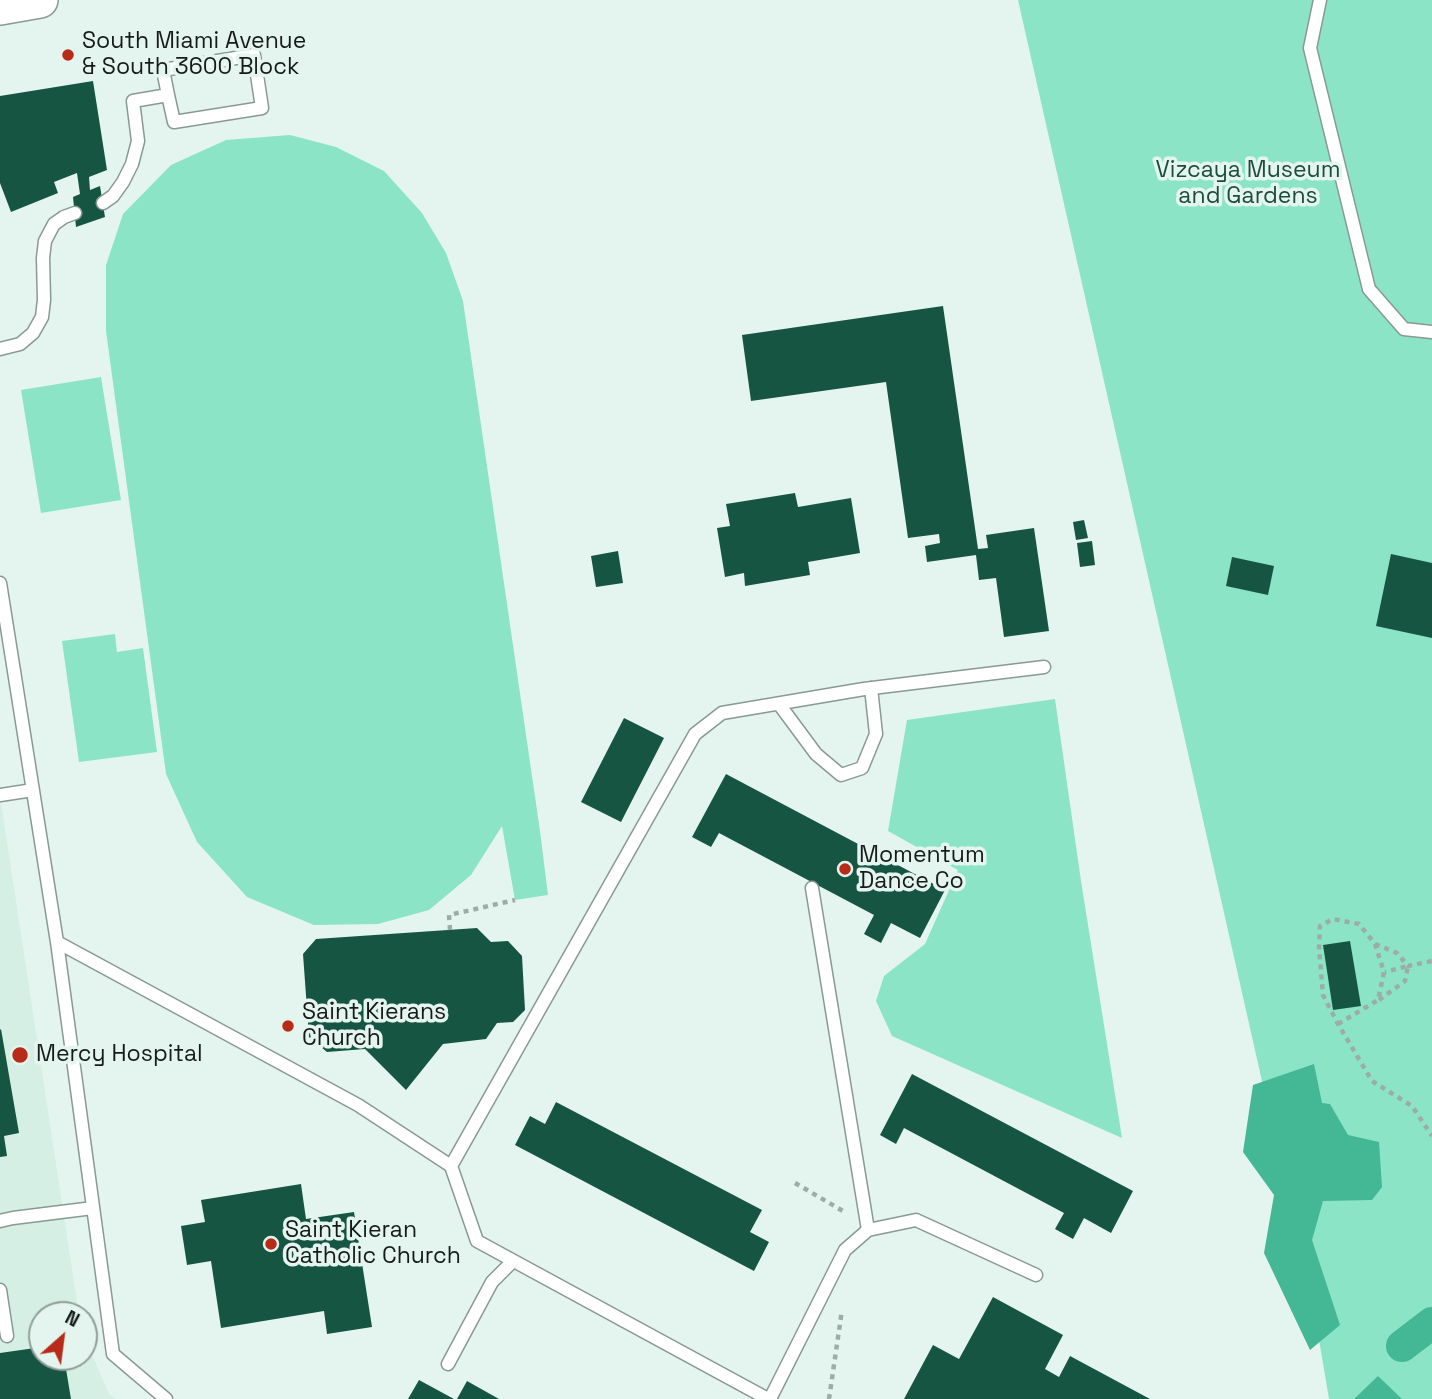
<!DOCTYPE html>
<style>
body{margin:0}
#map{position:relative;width:1432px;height:1399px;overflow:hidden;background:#e4f5ef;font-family:"Space Grotesk",sans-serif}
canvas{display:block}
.north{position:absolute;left:28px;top:1301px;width:70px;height:70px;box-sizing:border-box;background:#e4f5ef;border:2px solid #919e99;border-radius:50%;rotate:28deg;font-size:19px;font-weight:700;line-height:28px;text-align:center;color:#151b18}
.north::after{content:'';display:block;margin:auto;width:24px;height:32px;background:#b72b18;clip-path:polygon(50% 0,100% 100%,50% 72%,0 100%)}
</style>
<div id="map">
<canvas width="1432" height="1399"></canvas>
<div class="north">N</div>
</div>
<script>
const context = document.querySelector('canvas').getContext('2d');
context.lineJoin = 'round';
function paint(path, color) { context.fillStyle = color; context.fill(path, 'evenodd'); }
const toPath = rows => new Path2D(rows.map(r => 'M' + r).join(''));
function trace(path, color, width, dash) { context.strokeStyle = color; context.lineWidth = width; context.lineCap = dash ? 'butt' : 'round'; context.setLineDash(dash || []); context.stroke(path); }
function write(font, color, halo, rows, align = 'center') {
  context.font = font + ' "Space Grotesk",sans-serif'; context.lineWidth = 7; context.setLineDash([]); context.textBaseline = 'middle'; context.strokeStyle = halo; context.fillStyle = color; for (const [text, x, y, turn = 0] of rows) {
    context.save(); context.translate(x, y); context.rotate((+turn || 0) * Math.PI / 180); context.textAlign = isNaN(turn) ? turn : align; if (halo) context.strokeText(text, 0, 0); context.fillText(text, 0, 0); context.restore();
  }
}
paint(toPath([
 [0,796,79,1315,42,1315,42,1357,84,1357,84,1336,109,1394,116,1399,0,1399]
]), '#d5efe4');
paint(toPath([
 [1018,0,1432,0,1432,1399,1329,1399,1315,1316],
 [290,135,336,147,384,171,422,213,446,253,463,301,540,831,548,895,515,900,502,826,471,875,429,910,378,924,314,925,247,897,197,842,166,774,106,331,106,265,123,214,171,165,226,140],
 [101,377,121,500,41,513,21,390],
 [115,634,117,652,143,648,157,752,79,762,62,641],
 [1055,699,1081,881,1122,1138,892,1036,876,1001,884,976,925,944,958,870,888,831,907,720]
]), '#8be4c6');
paint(toPath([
 [1314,1064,1322,1103,1330,1104,1348,1135,1379,1142,1382,1187,1372,1200,1323,1201,1312,1240,1340,1325,1310,1350,1264,1253,1274,1195,1243,1152,1253,1085],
 [1378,1376,1402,1399,1354,1399]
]), '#44b795');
trace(toPath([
 [1402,1346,1432,1323]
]), '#44b795', 32);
paint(toPath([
 [93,81,107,170,89,177,90,190,100,186,105,217,76,227,73,197,80,194,77,173,54,182,58,193,11,212,0,183,0,96],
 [943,306,978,549,988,548,986,535,1034,528,1049,631,1004,637,996,578,979,580,976,555,927,562,925,546,940,543,939,534,908,538,886,382,751,401,742,335],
 [795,493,798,507,851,498,860,553,808,562,810,575,745,586,744,573,725,577,717,528,730,526,726,504],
 [1084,520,1088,538,1076,540,1073,522],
 [1092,541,1095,565,1080,567,1077,543],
 [618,551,623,583,596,587,591,556],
 [1391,554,1432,563,1432,638,1376,626],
 [1232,557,1274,566,1268,595,1226,586],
 [624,718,664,738,621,822,581,802],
 [726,774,945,890,920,938,891,923,881,943,864,934,874,915,719,833,711,847,692,837],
 [477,928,491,942,508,941,522,956,525,1010,513,1022,497,1023,486,1039,443,1044,406,1090,365,1049,327,1052,309,1037,303,954,316,939],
 [1350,941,1361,1006,1333,1010,1323,945],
 [1,1029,19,1133,4,1136,7,1156,0,1157,0,1030],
 [912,1074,1133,1191,1111,1233,1084,1218,1073,1239,1055,1229,1064,1213,904,1128,896,1144,880,1135],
 [556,1102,762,1210,750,1232,769,1242,754,1271,515,1145,530,1116,545,1124],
 [301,1184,306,1219,354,1212,372,1327,327,1334,324,1311,221,1328,211,1261,187,1265,181,1226,205,1222,201,1200],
 [993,1297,1063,1335,1045,1369,1059,1377,1070,1356,1150,1399,904,1399,933,1345,959,1359],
 [42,1347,42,1357,64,1357,71,1399,0,1399,0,1353],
 [419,1380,454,1399,408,1399],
 [467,1381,499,1399,457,1399]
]), '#175543');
const service = toPath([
 [1320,0,1310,48,1369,289,1404,329,1432,332],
 [103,203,113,196,123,182,132,164,138,141,133,101,168,95,163,70,254,55,262,108,174,122,168,95],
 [0,349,20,344,33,333,42,317,44,300,43,258,45,241,54,224,64,217,75,213],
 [0,583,57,942,113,1354,166,1399],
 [779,704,816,754,841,775,862,768,876,734,871,688],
 [0,795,33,790],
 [812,888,868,1230],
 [57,942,358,1105,451,1166,477,1241,768,1399],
 [451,1166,695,734,722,713,864,689,1044,667],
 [0,1221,13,1218,93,1208],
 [0,1290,7,1336],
 [448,1364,492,1282,513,1261],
 [770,1399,845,1250,868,1230,916,1220,1036,1275]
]);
const secondary = toPath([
 [0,7,40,0]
]);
trace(service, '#899993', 15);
trace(secondary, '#899993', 38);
trace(toPath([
 [450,930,449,915,515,900],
 [1375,944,1397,953,1408,966,1432,961],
 [1379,1000,1405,981,1408,966,1385,972],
 [1338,1024,1378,1000,1384,972,1375,944,1359,924,1333,919,1320,926,1319,947,1323,995,1338,1024,1372,1081,1412,1106,1432,1136],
 [795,1183,843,1211],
 [829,1399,842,1310]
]), '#9eaca7', 4.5, [5, 5]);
trace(service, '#fff', 12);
trace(secondary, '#fff', 35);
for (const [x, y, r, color] of [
 [68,55,7,"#b72b18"],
 [845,869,7,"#b72b18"],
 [288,1026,7,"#b72b18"],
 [20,1055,9,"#b72b18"],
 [271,1244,7,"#b72b18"]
]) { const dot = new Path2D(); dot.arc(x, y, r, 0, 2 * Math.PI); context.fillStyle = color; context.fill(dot); trace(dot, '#e4f5ef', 2.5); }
write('23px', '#151b18', '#e4f5ef', [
 ["South Miami Avenue",82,42],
 ["& South 3600 Block",82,68],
 ["Momentum",859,856],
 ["Dance Co",859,882],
 ["Saint Kierans",302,1013],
 ["Church",302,1039],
 ["Mercy Hospital",36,1055],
 ["Saint Kieran",285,1231],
 ["Catholic Church",285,1257]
], 'left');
write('23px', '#1c4c3d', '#e4f5ef', [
 ["Vizcaya Museum",1248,171],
 ["and Gardens",1248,197]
]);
</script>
